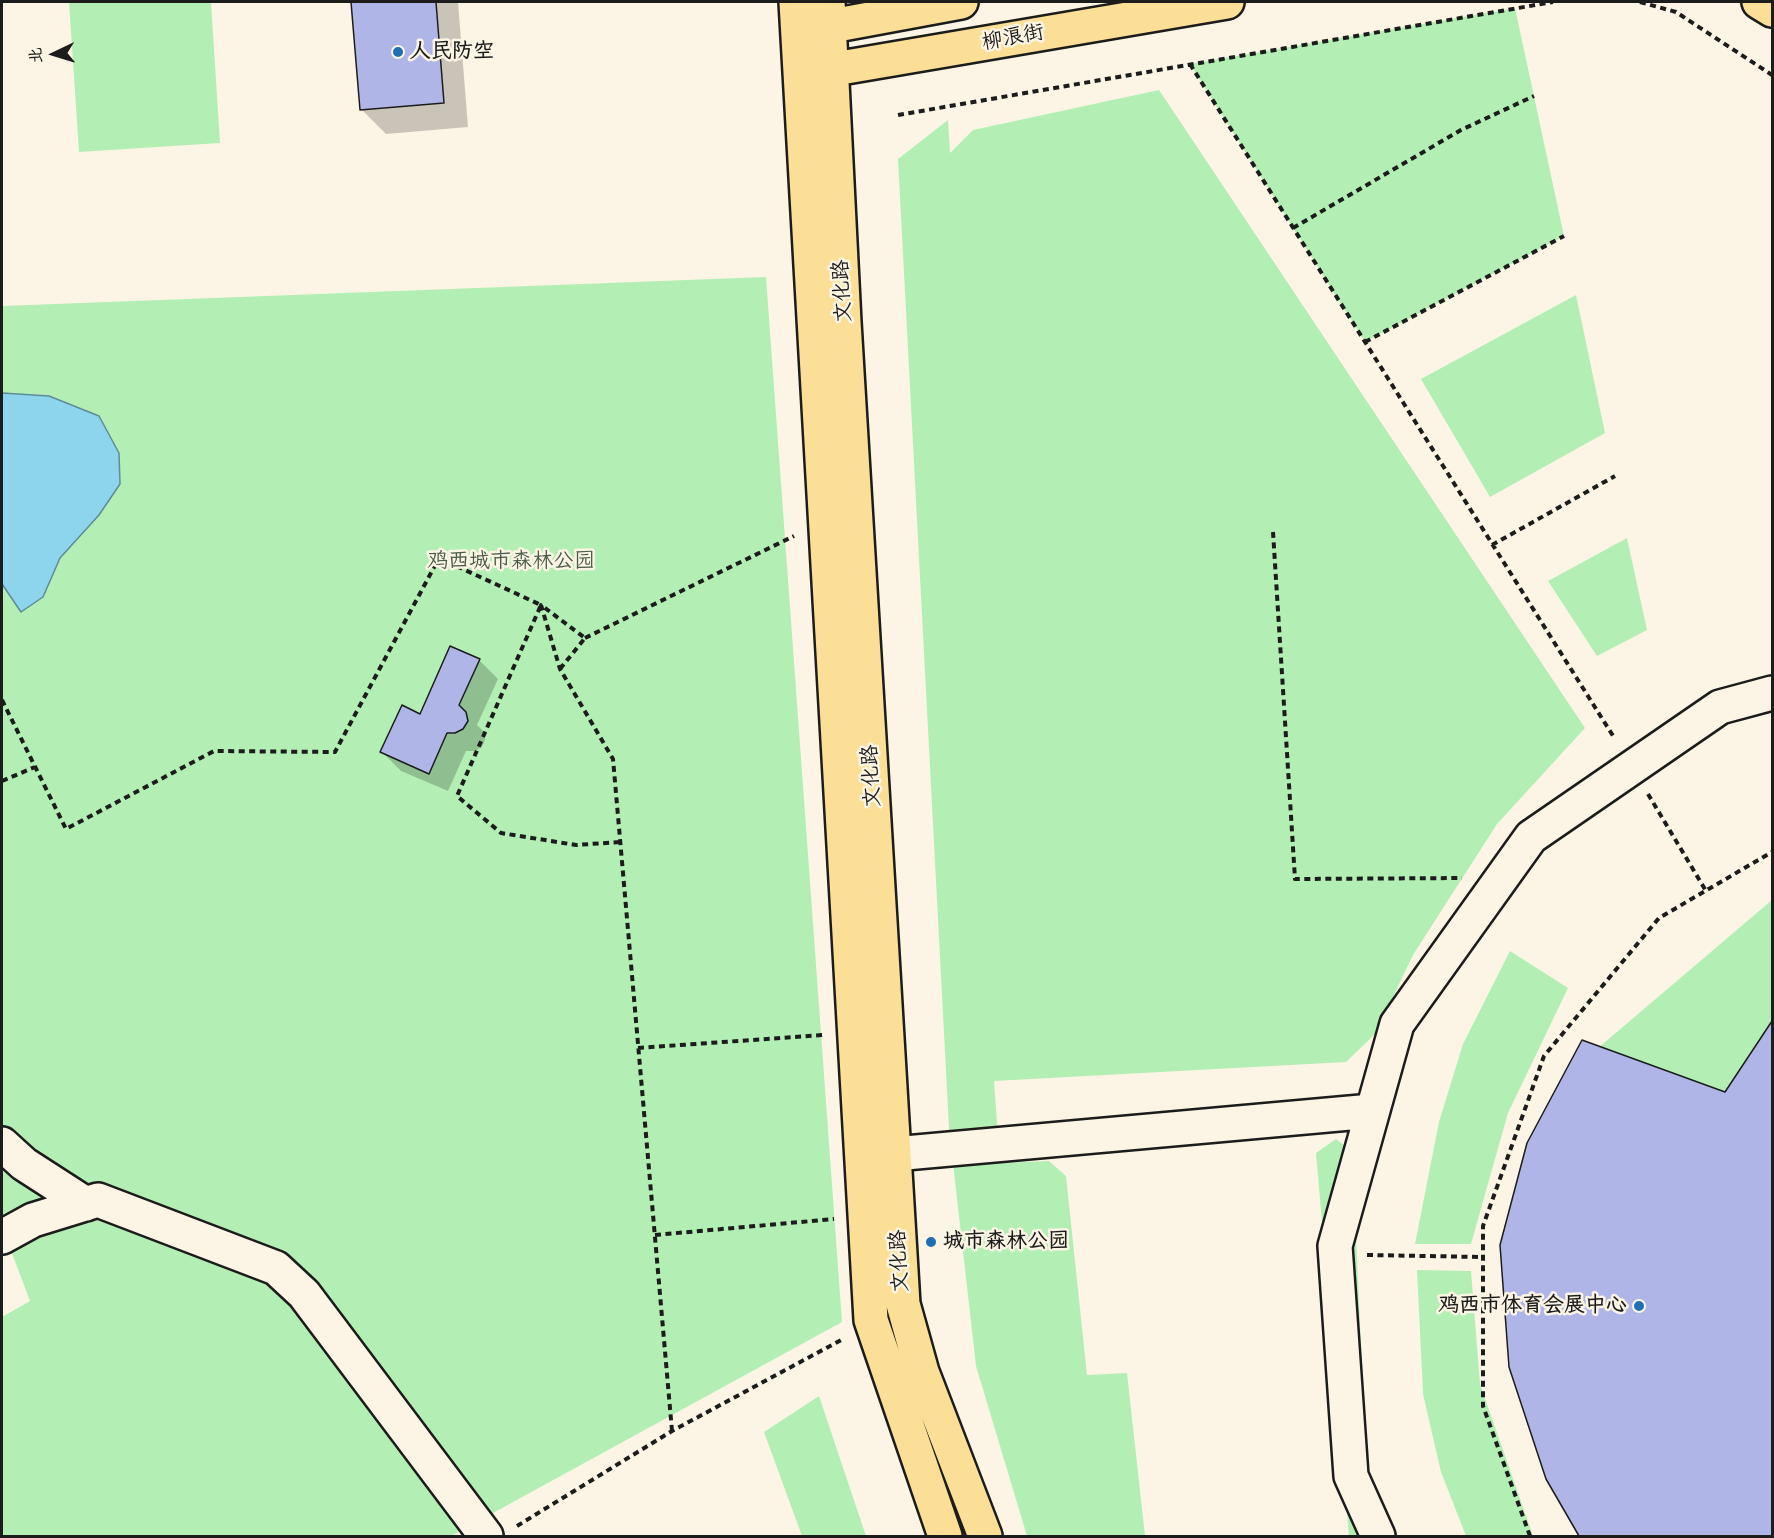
<!DOCTYPE html>
<meta charset="utf-8">
<style>
body{margin:0}
#map{position:relative;width:1774px;height:1538px;overflow:hidden;background:#fcf5e5;font-family:Sriracha,"LXGW WenKai TC",sans-serif}
canvas{display:block}
.frame{position:absolute;inset:0;border:3px solid #1c1c1c;pointer-events:none}
.north{position:absolute;left:24px;top:24px;width:60px;height:60px;-webkit-text-stroke:4px #fcf5e5;paint-order:stroke;rotate:266deg;font-size:16px;font-weight:700;line-height:24px;text-align:center;color:#1c1c1c}
.north::after{content:'';display:block;margin:auto;width:21px;height:27px;background:#1c1c1c;clip-path:polygon(50% 0,100% 100%,50% 72%,0 100%)}
</style>
<div id="map">
<canvas width="1774" height="1538"></canvas>
<div class="frame"></div>
<div class="north">北</div>
</div>
<script>
const context = document.querySelector('canvas').getContext('2d');
context.lineJoin = 'round';
function paint(path, color) { context.fillStyle = color; context.fill(path, 'evenodd'); }
const toPath = rows => new Path2D(rows.map(r => 'M' + r).join(''));
function trace(path, color, width, dash) { context.strokeStyle = color; context.lineWidth = width; context.lineCap = dash ? 'butt' : 'round'; context.setLineDash(dash || []); context.stroke(path); }
function write(font, color, halo, rows, align = 'center') {
  context.font = font + ' Sriracha,"LXGW WenKai TC",sans-serif'; context.lineWidth = 5; context.setLineDash([]); context.textBaseline = 'middle'; context.strokeStyle = halo; context.fillStyle = color; for (const [text, x, y, turn = 0] of rows) {
    context.save(); context.translate(x, y); context.rotate((+turn || 0) * Math.PI / 180); context.textAlign = isNaN(turn) ? turn : align; if (halo) context.strokeText(text, 0, 0); context.fillText(text, 0, 0); context.restore();
  }
}
paint(toPath([
 [69,2,211,2,220,143,79,152],
 [1515,8,1564,236,1365,342,1190,64],
 [1159,90,1585,728,1497,824,1413,955,1375,1034,1346,1062,994,1081,1000,1163,1049,1161,1066,1176,1087,1375,1127,1373,1145,1536,1027,1536,976,1366,949,1128,898,159,948,120,950,153,973,130],
 [766,277,842,1322,451,1536,2,1536,2,1317,30,1301,2,1227,2,306],
 [1576,295,1605,433,1490,497,1421,379],
 [1627,538,1647,630,1597,656,1548,581],
 [1772,900,1772,1093,1739,1137,1591,1054],
 [1510,951,1568,988,1508,1113,1471,1244,1415,1244,1439,1122,1463,1044],
 [1336,1139,1352,1151,1367,1475,1385,1536,1349,1536,1316,1153],
 [1417,1270,1471,1271,1480,1384,1533,1536,1466,1536,1441,1472,1423,1394],
 [819,1396,866,1536,802,1536,764,1432]
]), '#b3efb4');
const water = toPath([
 [2,393,49,396,99,416,119,453,120,484,99,515,60,558,43,597,21,612,2,584,2,393]
]);
paint(water, '#8cd5ed');
trace(water, '#5f8b99', 1.5);
paint(toPath([
 [352,2,458,2,468,127,386,134,361,109],
 [479,660,498,679,477,725,484,732,485,740,482,747,475,751,466,751,448,791,401,771,382,752],
 [1772,1024,1772,1536,1581,1536,1547,1479,1726,1094]
]), '#0003');
const building = toPath([
 [351,2,436,2,444,103,360,110,351,2],
 [450,646,480,659,459,705,466,712,468,721,463,729,455,733,447,733,429,774,380,752,402,705,420,714,450,646],
 [1772,1021,1772,1536,1579,1536,1546,1479,1509,1367,1500,1245,1527,1143,1582,1040,1725,1092,1772,1021]
]);
paint(building, '#afb6e7');
trace(building, '#1c1c1c', 1.5);
const minor = toPath([
 [2,1144,24,1164,86,1204],
 [894,1154,1372,1111],
 [2,1237,33,1220,98,1200,276,1268,304,1294,486,1536],
 [1378,1536,1351,1476,1335,1246,1397,1024,1531,837,1720,707,1772,693]
]);
const major = toPath([
 [796,2,871,1320,945,1536],
 [828,2,844,322,903,1304,922,1372,985,1536],
 [1759,2,1772,10],
 [810,30,961,2],
 [811,73,1227,2]
]);
trace(minor, '#1c1c1c', 38);
trace(major, '#1c1c1c', 38);
trace(toPath([
 [1640,2,1676,12,1772,75],
 [1190,64,1615,739],
 [898,115,1553,2],
 [1293,228,1461,130,1534,96],
 [1365,342,1564,236],
 [1273,532,1295,879,1462,878],
 [1492,545,1615,476],
 [585,638,794,536],
 [560,669,585,638,541,605,560,669,613,759,672,1431],
 [2,700,66,829,214,751,335,752,439,558,541,605,457,796,501,833,576,845,620,842],
 [2,781,35,767],
 [1648,794,1706,891],
 [638,1048,823,1035],
 [655,1235,834,1219],
 [1367,1255,1483,1257],
 [517,1526,672,1431,843,1339],
 [1530,1536,1483,1406,1483,1226,1544,1056,1659,918,1772,852]
]), '#1c1c1c', 4, [6, 4.5]);
trace(minor, '#fcf5e5', 33);
trace(major, '#fbdf96', 33);
for (const [x, y, r, color] of [
 [398,52,6,"#1f6fb2"],
 [931,1242,6,"#1f6fb2"],
 [1639,1306,6,"#1f6fb2"]
]) { const dot = new Path2D(); dot.arc(x, y, r, 0, 2 * Math.PI); context.fillStyle = color; context.fill(dot); trace(dot, '#fcf5e5', 2); }
write('21px', '#1c1c1c', '#fcf5e5', [
 ["柳浪街",1013,38,-10],
 ["文化路",843,291,-93],
 ["文化路",872,776,-93],
 ["文化路",900,1261,-93]
]);
write('bold 21px', '#1c1c1c', '#fcf5e5', [
 ["人民防空",410,52],
 ["城市森林公园",943,1242],
 ["鸡西市体育会展中心",1627,1306,"right"]
], 'left');
write('21px', '#495b4a', '#fcf5e5', [
 ["鸡西城市森林公园",511,562]
]);
</script>
